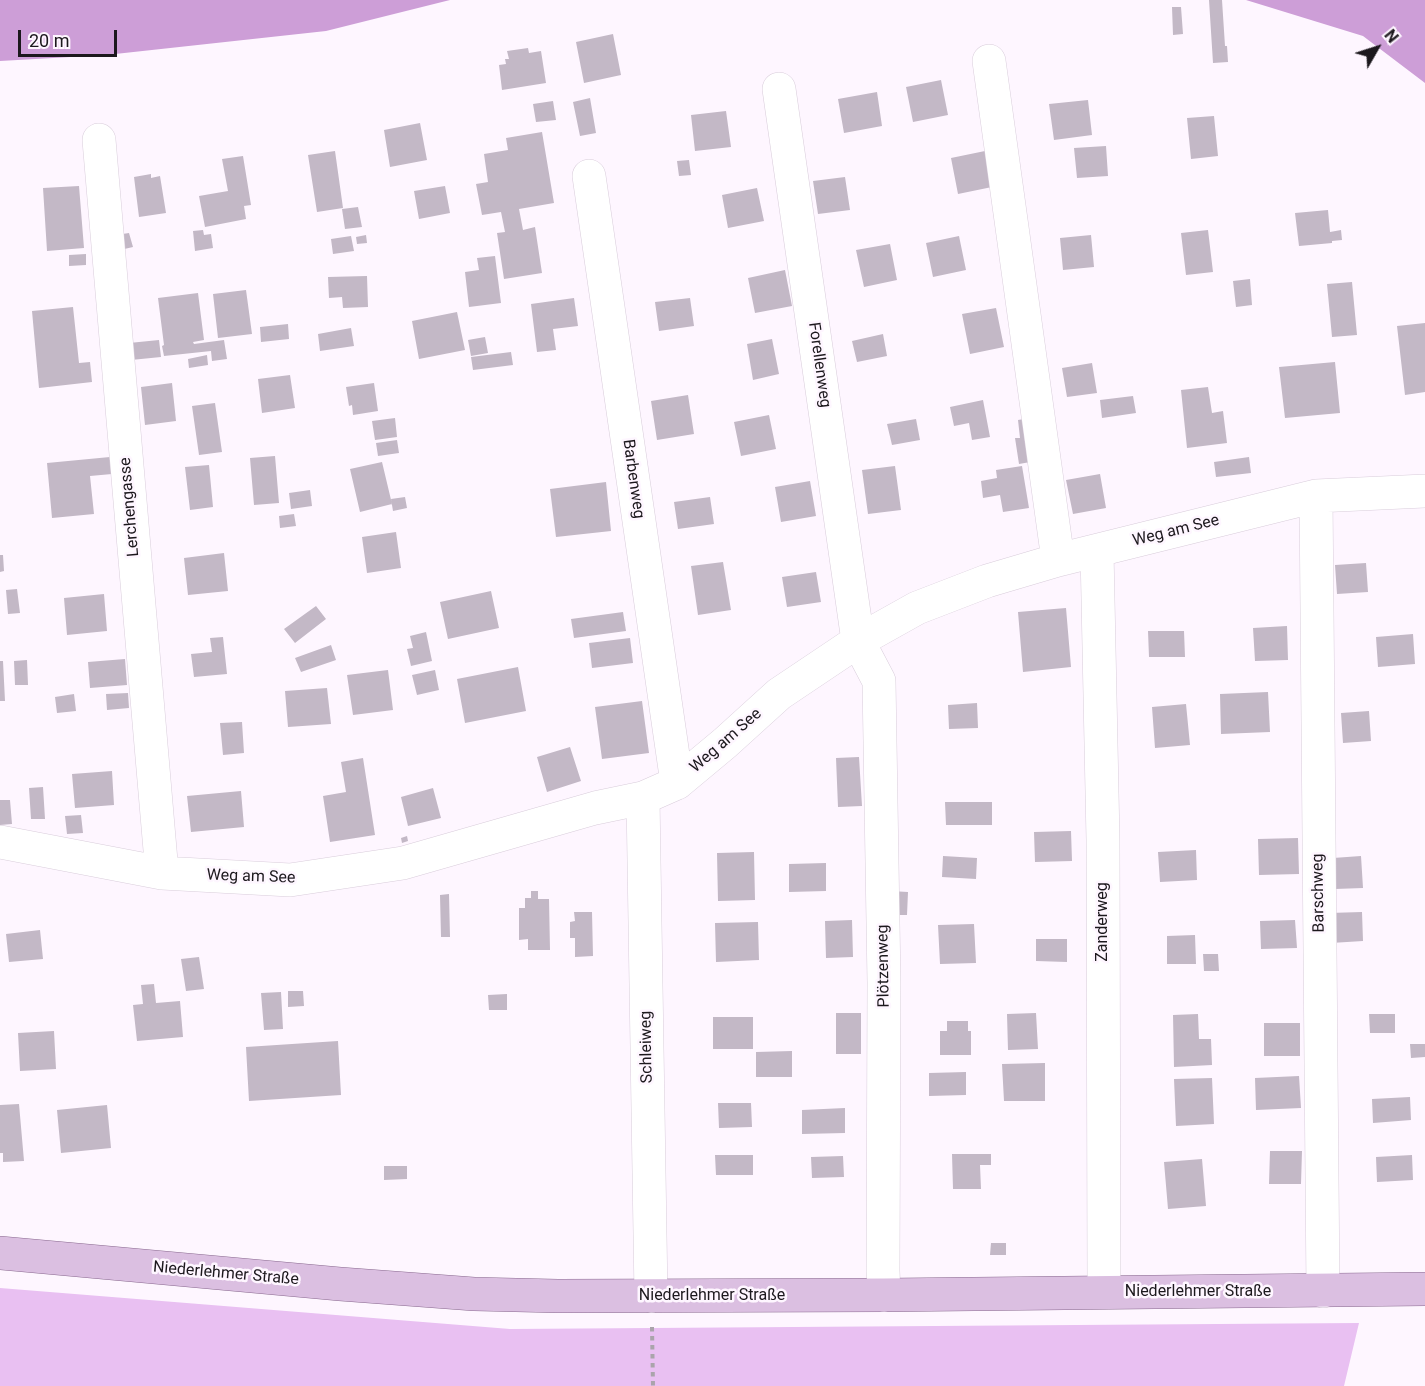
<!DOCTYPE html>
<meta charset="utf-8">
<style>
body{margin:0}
#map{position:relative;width:1425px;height:1386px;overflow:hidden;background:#fef6ff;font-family:Roboto,sans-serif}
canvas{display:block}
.north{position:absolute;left:1347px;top:18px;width:60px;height:60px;-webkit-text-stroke:4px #fef6ff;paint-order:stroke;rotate:51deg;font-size:16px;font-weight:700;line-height:24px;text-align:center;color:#1c181d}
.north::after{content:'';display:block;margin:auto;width:21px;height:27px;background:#1c181d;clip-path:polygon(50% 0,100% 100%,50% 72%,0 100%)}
.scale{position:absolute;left:18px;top:30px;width:99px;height:27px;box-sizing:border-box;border:3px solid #1c181d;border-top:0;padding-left:8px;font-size:18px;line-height:21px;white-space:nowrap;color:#1c181d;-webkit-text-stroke:4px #fef6ff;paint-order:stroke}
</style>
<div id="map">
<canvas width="1425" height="1386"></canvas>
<div class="north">N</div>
<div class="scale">20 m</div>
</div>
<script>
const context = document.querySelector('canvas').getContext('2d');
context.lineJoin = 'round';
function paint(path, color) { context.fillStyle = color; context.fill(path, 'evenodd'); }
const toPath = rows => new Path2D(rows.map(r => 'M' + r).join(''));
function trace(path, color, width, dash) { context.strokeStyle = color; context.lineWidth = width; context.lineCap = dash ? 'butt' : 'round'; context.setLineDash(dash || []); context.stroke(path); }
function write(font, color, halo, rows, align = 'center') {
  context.font = font + ' Roboto,sans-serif'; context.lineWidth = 5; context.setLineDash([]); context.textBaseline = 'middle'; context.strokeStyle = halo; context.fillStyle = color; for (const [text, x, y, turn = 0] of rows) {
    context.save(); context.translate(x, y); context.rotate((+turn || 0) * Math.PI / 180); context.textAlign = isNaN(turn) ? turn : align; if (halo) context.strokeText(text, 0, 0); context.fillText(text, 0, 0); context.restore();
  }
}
paint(toPath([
 [0,1288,510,1329,1359,1323,1344,1386,0,1386]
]), '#e9c0f2');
paint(toPath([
 [0,0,450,0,326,31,106,55,0,61],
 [1246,0,1425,0,1425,83,1363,36]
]), '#cd9ed7');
paint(toPath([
 [1209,0,1222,0,1225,46,1227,46,1228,62,1213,63],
 [1172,7,1181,7,1183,34,1173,35],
 [613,34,621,75,584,83,576,42],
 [528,48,529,53,541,51,546,83,502,90,499,65,506,64,505,59,509,59,507,51],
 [941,80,948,115,913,122,906,87],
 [877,92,882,126,844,133,838,99],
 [590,98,596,133,580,136,573,102],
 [1088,100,1092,135,1054,140,1049,104],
 [553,101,556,120,536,122,533,104],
 [726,111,731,147,695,151,691,115],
 [1214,116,1218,156,1191,159,1187,118],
 [420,123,427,160,390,167,384,130],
 [542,132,554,203,519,209,523,230,535,227,542,273,504,279,497,233,505,232,501,212,482,215,476,184,488,182,484,154,508,150,506,138],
 [1106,146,1108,176,1077,178,1074,148],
 [335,151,343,208,317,212,308,155],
 [985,151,992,187,958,194,951,158],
 [243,156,251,205,244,206,246,219,205,227,199,196,228,191,222,159],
 [689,160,691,175,679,176,677,161],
 [151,174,151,178,160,176,166,213,139,217,134,177],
 [845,177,850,210,818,214,813,181],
 [79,186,84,248,47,251,43,188],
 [445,186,450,213,419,219,414,191],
 [757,188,764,221,728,228,722,195],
 [358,207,362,227,345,229,342,209],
 [1328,210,1330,232,1341,230,1342,240,1332,241,1332,243,1299,246,1295,213],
 [203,230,204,235,211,234,213,248,195,251,193,231],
 [1208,230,1213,272,1186,275,1181,233],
 [129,233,133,247,120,250,116,235],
 [366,235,367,243,357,244,356,237],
 [1091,235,1094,267,1063,270,1060,238],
 [351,236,354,251,333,254,331,239],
 [959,236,966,270,933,277,926,243],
 [890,244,897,280,864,287,856,250],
 [86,254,86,265,69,266,69,255],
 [495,256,501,303,469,307,465,272,479,270,477,258],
 [785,270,792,306,755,313,748,278],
 [367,276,368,307,343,308,342,297,329,298,328,277],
 [1250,279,1252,305,1236,307,1233,281],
 [1352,282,1357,335,1332,337,1327,284],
 [246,290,252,334,218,338,213,294],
 [198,293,204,340,193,342,194,344,224,340,227,359,212,361,211,351,164,356,162,346,164,345,158,298],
 [574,298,578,326,553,329,556,350,537,352,531,304],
 [690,298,694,326,659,331,655,302],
 [73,307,79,363,90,362,92,382,39,388,32,311],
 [996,308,1004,347,970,354,962,314],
 [457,312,465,350,419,359,412,321],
 [1425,323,1425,392,1405,395,1397,326],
 [288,324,289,339,261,342,260,327],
 [351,328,354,346,320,351,318,334],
 [883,334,887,356,857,362,852,341],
 [485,337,488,353,471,356,468,340],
 [772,339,779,374,753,380,747,344],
 [159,340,161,357,131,360,129,343],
 [511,352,513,365,473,370,471,357],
 [207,355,208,365,189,368,188,359],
 [1335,362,1340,413,1285,418,1279,367],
 [1092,363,1097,393,1067,397,1062,368],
 [290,375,295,408,262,413,258,379],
 [172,383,176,421,145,425,141,387],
 [374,383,378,411,353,415,352,405,349,406,346,387],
 [1208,387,1212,413,1223,411,1227,443,1187,448,1181,390],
 [688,395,694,434,657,440,651,401],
 [1133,396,1136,413,1102,418,1100,400],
 [983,400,990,437,972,440,969,423,954,426,950,407],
 [215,403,222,452,199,455,192,406],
 [769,415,776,449,741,456,734,422],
 [395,418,397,437,375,440,372,421],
 [1030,418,1036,461,1019,464,1015,438,1020,438,1018,420],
 [916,419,920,440,892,445,887,424],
 [397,440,399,453,378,456,376,443],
 [275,456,279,503,254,505,250,458],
 [110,457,112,474,90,476,94,514,52,518,47,463],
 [1249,457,1251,473,1216,477,1214,462],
 [382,462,392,504,360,512,350,469],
 [209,465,213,507,190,510,185,467],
 [895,466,901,510,868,514,862,470],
 [1022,466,1029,508,1003,512,1000,495,983,498,981,481,997,478,996,470],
 [1100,474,1106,508,1073,514,1066,480],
 [810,481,816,516,781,522,775,487],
 [606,482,611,531,556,537,550,489],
 [310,490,312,506,291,509,289,493],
 [405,497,407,508,393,511,391,499],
 [710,497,714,524,678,529,674,502],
 [294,514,296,526,280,528,279,516],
 [396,532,401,568,367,573,362,537],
 [224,553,228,591,188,595,184,558],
 [0,555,3,555,4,571,0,572],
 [723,562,731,610,698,615,691,566],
 [1366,563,1368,592,1337,594,1335,565],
 [816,572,821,602,787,607,782,577],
 [17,589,20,613,8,614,6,590],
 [491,591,499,628,448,639,440,602],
 [104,594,107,631,67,635,64,598],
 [316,606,326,619,295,643,284,629],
 [1066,608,1071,667,1023,672,1018,612],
 [623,612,626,631,574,638,571,619],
 [1287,626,1288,660,1255,661,1253,628],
 [1148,631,1184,631,1185,657,1149,657],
 [426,632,432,661,411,666,407,649,413,648,410,636],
 [1413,634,1415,664,1378,667,1376,637],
 [223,637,227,674,194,677,191,654,212,652,210,638],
 [630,638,633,663,592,668,589,643],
 [331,645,336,660,301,672,295,658],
 [125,659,127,685,90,688,88,662],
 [27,660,28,685,15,685,14,661],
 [0,661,3,661,5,701,0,701],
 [518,667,526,711,465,723,457,679],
 [388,670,393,710,353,715,347,675],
 [435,670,439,690,417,695,412,675],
 [327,688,331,724,288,727,285,691],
 [1268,692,1270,732,1221,734,1220,694],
 [128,693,129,708,107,710,106,694],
 [74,694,76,711,57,713,55,697],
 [642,701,649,753,602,759,595,707],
 [977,703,978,728,949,729,948,705],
 [1186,704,1190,745,1155,748,1152,707],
 [1369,711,1371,741,1343,743,1341,713],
 [242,722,244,753,223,755,220,723],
 [570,747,581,781,547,792,537,757],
 [859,757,862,806,838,807,836,758],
 [363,758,375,835,330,842,323,796,346,792,341,762],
 [112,771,114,805,75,808,72,774],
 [43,787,45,819,31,819,29,788],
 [433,788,441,818,408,826,401,797],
 [241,791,244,827,191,832,187,796],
 [0,800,10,800,12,824,0,825],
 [945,802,992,802,992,825,946,825],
 [81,815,83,833,67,834,65,816],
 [1071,831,1072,861,1035,862,1034,832],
 [407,836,408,841,402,843,401,838],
 [1298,838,1299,874,1259,875,1258,839],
 [1196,850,1197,880,1160,882,1158,852],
 [754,852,755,900,718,901,717,853],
 [943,856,977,858,976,879,942,877],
 [1361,856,1363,888,1335,889,1333,858],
 [826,863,826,891,789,892,789,864],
 [531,891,538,891,538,899,549,899,550,950,528,950,528,939,519,940,519,908,525,908,525,898,531,898],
 [890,891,908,892,907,915,890,915],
 [449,894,450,937,441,937,440,895],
 [574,912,592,912,593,956,575,957,575,938,570,938,570,922,575,921],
 [1362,912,1363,941,1331,943,1329,913],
 [852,920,853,957,826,958,825,921],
 [1295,920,1297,948,1261,949,1260,921],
 [758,922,759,960,716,962,715,923],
 [974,924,976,963,940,964,938,925],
 [40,930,43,959,9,962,6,934],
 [1195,935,1196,964,1167,964,1167,936],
 [1036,939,1067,939,1067,962,1036,961],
 [1203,954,1218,954,1219,971,1204,971],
 [199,957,204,989,186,991,181,959],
 [154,984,156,1003,180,1001,183,1037,137,1041,133,1005,143,1004,141,985],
 [288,991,303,991,304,1006,288,1007],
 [281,992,283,1029,264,1030,261,993],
 [507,994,507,1010,489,1010,488,995],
 [836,1013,861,1013,861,1054,836,1054],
 [1036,1013,1038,1049,1008,1050,1007,1014],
 [1198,1014,1199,1039,1211,1039,1212,1065,1174,1067,1173,1015],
 [1369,1014,1395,1014,1395,1033,1370,1033],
 [713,1017,753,1017,753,1049,713,1049],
 [947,1021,968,1021,968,1031,971,1031,971,1055,940,1055,940,1031,947,1031],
 [1264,1023,1300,1023,1300,1056,1264,1056],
 [54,1031,56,1069,20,1071,18,1033],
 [338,1041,341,1095,249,1101,246,1047],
 [1410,1044,1425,1044,1425,1057,1411,1058],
 [792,1051,792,1077,756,1077,756,1052],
 [1045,1063,1045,1101,1004,1101,1002,1064],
 [966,1072,966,1095,929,1096,929,1073],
 [1299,1076,1301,1108,1256,1110,1255,1078],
 [1212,1078,1214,1124,1176,1126,1174,1079],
 [1410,1097,1411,1120,1373,1123,1372,1099],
 [718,1103,751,1103,752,1127,719,1128],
 [19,1104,24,1161,3,1162,3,1153,0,1153,0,1105],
 [107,1105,111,1148,61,1153,57,1110],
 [845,1108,845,1133,802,1134,802,1110],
 [1270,1151,1302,1151,1301,1184,1269,1184],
 [952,1154,991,1154,991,1165,980,1165,981,1189,953,1189],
 [715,1155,753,1155,753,1175,716,1175],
 [1412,1155,1413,1180,1377,1182,1376,1157],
 [843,1156,844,1177,812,1178,811,1157],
 [1202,1159,1206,1206,1168,1209,1164,1162],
 [384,1166,407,1166,407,1179,384,1180],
 [991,1243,1006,1243,1006,1255,990,1255]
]), '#c3b8c6');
const minor = toPath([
 [989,61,1058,560],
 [779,89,858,641,879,681,884,983,883,1271,884,1295],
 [99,140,162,873],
 [589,176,677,783],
 [1316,496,1323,1291],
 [1097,551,1103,840,1104,1292],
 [643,798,651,1296],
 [0,842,162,873,290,880,403,863,595,808,643,798,677,783,725,743,779,694,858,641,917,608,987,581,1058,560,1316,496,1425,491]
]);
const major = toPath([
 [0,1253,340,1284,474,1294,558,1296,884,1295,1425,1289]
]);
trace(minor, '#d9cddb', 34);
trace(major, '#89698f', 34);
trace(toPath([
 [652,1327,653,1386]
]), '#aaa4ab', 4, [4.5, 4.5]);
trace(minor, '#fff', 33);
trace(major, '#dbbfe1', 33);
write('16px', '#1c181d', '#fef6ff', [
 ["Forellenweg",819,365,82],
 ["Barbenweg",633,479,82],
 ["Lerchengasse",130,507,-95],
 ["Weg am See",1176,531,-14],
 ["Weg am See",726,741,-41],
 ["Weg am See",251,877,2],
 ["Barschweg",1319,893,-91],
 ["Zanderweg",1103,922,-90],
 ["Plötzenweg",884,966,-91],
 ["Schleiweg",647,1047,-91],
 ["Niederlehmer Straße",226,1274,5],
 ["Niederlehmer Straße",1198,1292],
 ["Niederlehmer Straße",712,1296]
]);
</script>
